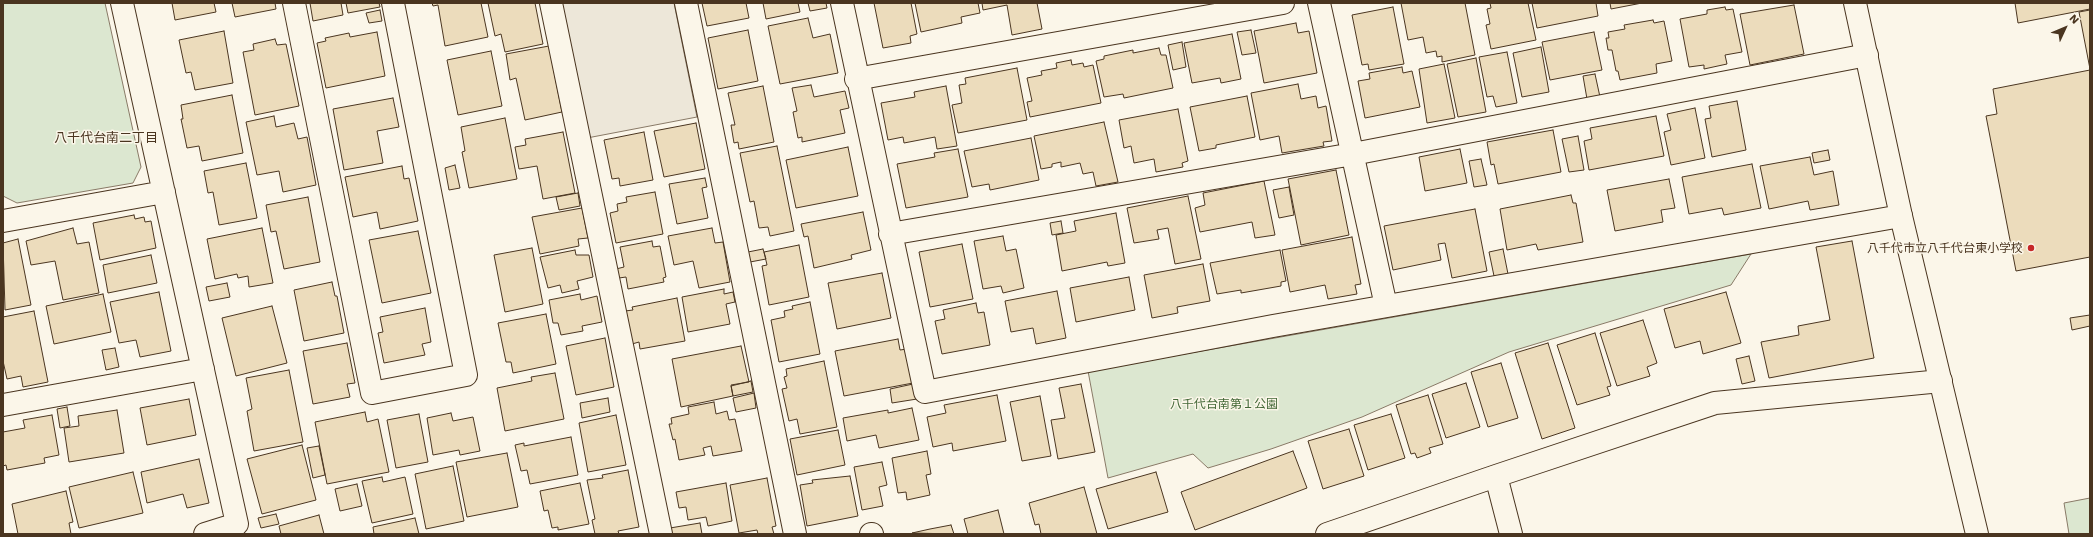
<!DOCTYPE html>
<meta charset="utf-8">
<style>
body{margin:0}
#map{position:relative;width:2093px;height:537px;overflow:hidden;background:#fbf6e9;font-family:"Work Sans",sans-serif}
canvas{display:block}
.frame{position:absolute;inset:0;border:4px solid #4a3520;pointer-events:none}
.north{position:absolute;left:2045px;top:8px;width:40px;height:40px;-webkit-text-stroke:3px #fbf6e9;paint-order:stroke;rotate:46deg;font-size:11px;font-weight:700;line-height:16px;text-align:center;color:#4a3520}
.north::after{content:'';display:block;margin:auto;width:14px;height:18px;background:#4a3520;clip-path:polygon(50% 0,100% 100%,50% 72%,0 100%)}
</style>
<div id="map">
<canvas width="2093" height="537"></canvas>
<div class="frame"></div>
<div class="north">N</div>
</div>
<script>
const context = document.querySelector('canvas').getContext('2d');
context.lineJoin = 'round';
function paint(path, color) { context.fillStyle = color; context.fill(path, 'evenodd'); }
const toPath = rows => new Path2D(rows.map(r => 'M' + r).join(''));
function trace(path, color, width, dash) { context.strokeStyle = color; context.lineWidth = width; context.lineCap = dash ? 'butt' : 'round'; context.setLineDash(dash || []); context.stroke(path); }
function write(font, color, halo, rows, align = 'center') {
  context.font = font + ' "Work Sans","Noto Sans JP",sans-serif'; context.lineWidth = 3; context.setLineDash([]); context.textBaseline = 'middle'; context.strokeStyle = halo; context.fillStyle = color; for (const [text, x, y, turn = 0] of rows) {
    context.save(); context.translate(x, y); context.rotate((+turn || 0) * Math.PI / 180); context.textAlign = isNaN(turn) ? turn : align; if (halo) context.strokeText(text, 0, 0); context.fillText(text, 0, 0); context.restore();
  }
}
const green = toPath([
 [3,3,105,3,141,167,133,183,17,203,3,196,3,3],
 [1751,254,1731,285,1509,352,1362,417,1271,449,1208,468,1193,454,1108,478,1088,371,1751,254],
 [2090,498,2090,534,2069,534,2064,503,2090,498]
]);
paint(green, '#dce7d0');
trace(green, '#887966', 1);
const parking = toPath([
 [561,3,674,3,697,117,587,138,561,3]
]);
paint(parking, '#ede7d9');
trace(parking, '#887966', 1);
const building = toPath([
 [172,3,214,3,216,12,175,20,172,3],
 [232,3,275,3,276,9,235,17,232,3],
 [310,3,341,3,343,15,313,21,310,3],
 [346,3,379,3,380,7,348,13,346,3],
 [432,3,481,3,488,37,445,46,438,5,433,6,432,3],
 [488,3,535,3,543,44,505,52,501,34,495,36,488,3],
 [702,3,746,3,749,18,707,26,702,3],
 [763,3,798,3,800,12,766,19,763,3],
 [808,3,826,3,827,8,810,11,808,3],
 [874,3,911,3,917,34,910,36,911,43,883,48,874,3],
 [915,3,978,3,980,13,961,17,962,23,921,32,915,3],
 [982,3,1037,3,1042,29,1012,35,1007,5,983,10,982,3],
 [1401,3,1465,3,1475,55,1442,62,1442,56,1437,57,1436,51,1426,53,1423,37,1408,40,1401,3],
 [1490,3,1528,3,1536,40,1491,49,1486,25,1490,24,1487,9,1491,8,1490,3],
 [1532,3,1596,3,1598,16,1537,28,1532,3],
 [1610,3,1642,3,1611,9,1610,3],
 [2015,3,2090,3,2090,9,2018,23,2015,3],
 [1794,5,1804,54,1750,65,1740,14,1794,5],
 [1393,7,1404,64,1369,70,1368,64,1362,65,1352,15,1393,7],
 [1725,7,1726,10,1733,9,1742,52,1725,55,1727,64,1704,69,1704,65,1689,67,1680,19,1707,14,1707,10,1725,7],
 [380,10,382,21,369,23,366,13,380,10],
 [2090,10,2090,69,2079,12,2090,10],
 [808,18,813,38,830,34,838,73,780,84,768,26,808,18],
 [1653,20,1654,23,1664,21,1672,61,1656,64,1657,73,1620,80,1618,71,1616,71,1612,50,1608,50,1606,38,1609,38,1608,32,1625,29,1624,25,1653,20],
 [1296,23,1298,33,1309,31,1317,73,1264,83,1254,31,1296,23],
 [748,30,758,81,718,89,708,38,748,30],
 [1251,30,1256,53,1242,55,1237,32,1251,30],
 [224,31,233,83,195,90,191,72,186,73,179,40,224,31],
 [377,32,385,76,326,88,317,43,326,41,325,38,349,33,350,37,377,32],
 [1594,32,1602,70,1550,80,1542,42,1594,32],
 [1232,34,1241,79,1221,83,1220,78,1192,83,1184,43,1232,34],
 [275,39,277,45,286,44,299,106,255,115,243,52,254,50,253,44,275,39],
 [1182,42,1186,67,1173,70,1168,45,1182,42],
 [549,46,562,112,525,120,516,78,510,80,506,54,549,46],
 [1541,47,1549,92,1522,97,1513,53,1541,47],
 [1159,48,1161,55,1166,55,1173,88,1124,98,1123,94,1104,97,1096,61,1104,59,1104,56,1133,50,1133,53,1159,48],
 [491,51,502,106,458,115,447,60,491,51],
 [1507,52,1517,103,1496,107,1493,96,1487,97,1479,57,1507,52],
 [1476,58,1486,112,1458,117,1447,64,1476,58],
 [1071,60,1072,65,1083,63,1084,67,1093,65,1101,103,1030,117,1027,102,1032,101,1027,78,1042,75,1041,71,1057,68,1056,63,1071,60],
 [1444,64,1455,118,1427,123,1419,69,1444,64],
 [1402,67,1403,73,1412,71,1420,107,1365,118,1358,81,1370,79,1369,73,1402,67],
 [1017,68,1027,120,958,133,952,105,962,103,959,85,966,84,965,78,1017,68],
 [2090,70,2090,257,2016,271,1986,116,1997,114,1993,89,2090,70],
 [1595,74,1600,97,1587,99,1583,76,1595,74],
 [1298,84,1301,99,1316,96,1318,108,1326,106,1332,141,1323,142,1324,146,1282,153,1279,136,1260,140,1251,93,1298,84],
 [811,85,814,97,845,91,849,108,840,110,845,133,802,142,802,137,798,138,793,112,797,111,792,88,811,85],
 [763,86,774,142,739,149,738,142,734,143,731,125,735,125,728,93,763,86],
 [946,86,957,146,937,149,935,137,904,143,903,137,888,140,881,103,915,97,914,92,946,86],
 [232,95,243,153,202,161,199,146,187,148,181,119,183,119,181,105,232,95],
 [1247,96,1255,137,1216,145,1216,148,1199,151,1190,107,1247,96],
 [393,98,399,127,377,131,383,163,344,170,333,109,393,98],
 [1737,101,1746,150,1712,157,1705,119,1711,118,1709,106,1737,101],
 [1695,108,1705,158,1671,165,1664,132,1671,130,1667,114,1695,108],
 [1178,109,1188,161,1182,163,1183,167,1156,172,1154,159,1134,163,1131,146,1124,148,1119,120,1178,109],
 [274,116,276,127,294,123,298,139,307,137,316,185,283,192,279,171,257,175,246,122,274,116],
 [1656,116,1664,156,1589,170,1584,141,1592,139,1590,128,1656,116],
 [505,118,517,179,469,188,462,152,465,151,461,127,505,118],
 [1104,122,1118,182,1096,186,1093,172,1083,174,1080,163,1061,167,1061,162,1052,164,1052,167,1041,169,1034,136,1104,122],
 [696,123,705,169,664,177,654,131,696,123],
 [1553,130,1561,172,1498,184,1494,164,1491,165,1487,142,1553,130],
 [563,132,575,193,543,199,537,166,519,169,515,147,526,145,525,139,563,132],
 [644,132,653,180,620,186,619,178,612,179,604,140,644,132],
 [1578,136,1584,170,1569,172,1562,139,1578,136],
 [1031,138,1039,180,990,190,989,184,972,187,964,151,1031,138],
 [777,146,794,231,770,236,768,227,759,228,754,201,750,202,740,153,777,146],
 [848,147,858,196,796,208,786,160,848,147],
 [958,149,968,197,906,208,897,164,935,157,934,153,958,149],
 [1460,149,1467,183,1425,191,1419,157,1460,149],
 [1828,150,1830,160,1814,163,1812,153,1828,150],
 [1810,157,1814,175,1833,171,1839,205,1810,210,1808,201,1769,209,1760,166,1810,157],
 [1481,159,1487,185,1474,187,1469,161,1481,159],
 [246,163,257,218,219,225,213,192,208,193,204,171,246,163],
 [1752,164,1761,208,1724,215,1722,208,1689,214,1682,177,1752,164],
 [455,165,460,188,449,190,445,168,455,165],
 [402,166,404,179,409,178,418,221,380,229,377,212,353,217,345,177,402,166],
 [1336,170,1349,235,1301,245,1288,179,1336,170],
 [705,178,707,187,702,188,708,218,677,224,669,184,705,178],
 [1669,179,1675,208,1661,210,1663,222,1615,231,1607,190,1669,179],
 [1264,181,1275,235,1255,238,1252,222,1200,232,1195,208,1205,205,1203,193,1264,181],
 [1289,187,1294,215,1279,218,1273,190,1289,187],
 [655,192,663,234,616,243,610,213,618,211,617,204,627,202,626,197,655,192],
 [578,193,580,206,559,210,556,197,578,193],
 [1571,195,1573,203,1576,203,1583,242,1538,250,1536,244,1507,250,1500,209,1571,195],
 [1188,196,1201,259,1175,264,1168,228,1157,230,1159,239,1134,243,1127,208,1188,196],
 [308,197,320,262,284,269,276,231,271,232,266,205,308,197],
 [582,208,588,238,578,239,579,246,540,254,532,217,582,208],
 [1475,209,1487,271,1452,278,1445,243,1438,244,1441,260,1393,270,1384,226,1475,209],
 [863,212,871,250,851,255,852,259,814,268,808,236,804,237,801,224,863,212],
 [1116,213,1125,263,1108,266,1107,262,1062,271,1056,235,1076,231,1074,221,1116,213],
 [134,215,135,219,144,217,145,222,151,221,156,248,100,260,93,223,134,215],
 [1061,221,1063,233,1052,235,1050,223,1061,221],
 [73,228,77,244,89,242,99,293,63,300,55,261,31,265,26,241,73,228],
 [262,228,273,283,249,287,248,276,238,278,237,274,215,279,207,239,262,228],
 [712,228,715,243,723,242,730,282,699,288,693,261,674,265,668,236,712,228],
 [418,231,431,293,382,303,369,240,418,231],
 [1003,236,1006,251,1016,249,1024,288,1003,293,1001,286,983,289,974,241,1003,236],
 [1352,237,1361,284,1355,285,1357,294,1328,299,1325,285,1290,292,1282,250,1352,237],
 [18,239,31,305,5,310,3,243,18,239],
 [652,241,653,247,660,246,666,277,663,278,664,282,628,289,626,277,619,278,616,269,624,267,620,247,652,241],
 [1852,241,1874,358,1769,378,1761,342,1799,335,1798,326,1830,320,1816,247,1852,241],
 [962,244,973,299,930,307,919,252,962,244],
 [799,245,809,297,769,305,762,266,767,265,764,252,799,245],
 [532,248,543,304,505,312,494,255,532,248],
 [763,249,766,259,750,262,748,252,763,249],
 [1503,249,1508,274,1494,276,1489,252,1503,249],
 [575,250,576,255,589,255,593,277,577,281,579,289,562,293,560,285,548,288,540,257,575,250],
 [1280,250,1286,281,1281,282,1281,286,1241,293,1241,290,1217,294,1210,263,1280,250],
 [151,255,157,283,108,293,103,265,151,255],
 [1203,264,1210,301,1177,307,1178,313,1152,318,1144,275,1203,264],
 [882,273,891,318,837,329,828,283,882,273],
 [1129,277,1135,310,1076,322,1070,288,1129,277],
 [332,282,335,296,337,296,344,333,304,341,294,290,332,282],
 [227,283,230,297,209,301,206,287,227,283],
 [724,289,724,294,733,292,735,302,726,304,730,324,688,332,682,297,724,289],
 [1057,291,1066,338,1036,344,1033,328,1011,332,1005,301,1057,291],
 [159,292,171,351,140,357,136,340,119,343,110,302,159,292],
 [1726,292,1741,343,1703,354,1700,341,1675,348,1664,309,1726,292],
 [103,294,111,332,54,344,46,306,103,294],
 [580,294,581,300,597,296,602,322,582,326,583,331,561,335,558,323,553,323,549,300,580,294],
 [677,298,685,341,640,349,639,342,632,344,625,311,633,310,632,307,677,298],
 [810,302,820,354,779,362,771,320,785,317,784,311,793,309,792,306,810,302],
 [976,303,978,313,984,312,990,345,942,354,935,321,945,319,943,310,976,303],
 [272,306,287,363,236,376,222,318,272,306],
 [425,308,431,342,422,344,425,355,384,363,378,333,383,332,380,317,425,308],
 [34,311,48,382,23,387,21,376,7,379,3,361,3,317,34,311],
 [546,314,556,364,513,373,511,362,506,362,498,323,546,314],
 [2090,315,2090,326,2072,330,2070,318,2090,315],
 [1643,320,1657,363,1647,367,1650,376,1617,386,1600,333,1643,320],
 [1595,333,1611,386,1607,387,1610,395,1577,405,1557,345,1595,333],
 [605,338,614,387,576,395,566,346,605,338],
 [898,339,900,350,907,349,913,383,844,396,835,351,898,339],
 [347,343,355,383,347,384,350,397,313,404,303,351,347,343],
 [1548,343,1575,428,1542,439,1515,353,1548,343],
 [741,346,749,382,731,385,733,396,681,407,672,359,741,346],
 [115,348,119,367,106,370,102,350,115,348],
 [1749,356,1755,381,1742,384,1736,359,1749,356],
 [824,361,837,427,800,434,797,419,789,421,782,389,787,388,784,377,787,376,786,369,824,361],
 [1501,363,1518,418,1488,427,1471,372,1501,363],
 [289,370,303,442,254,451,247,411,252,409,246,378,289,370],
 [555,373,564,419,505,431,497,388,532,381,531,377,555,373],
 [751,381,753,392,733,396,731,386,751,381],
 [1466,383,1480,427,1446,438,1432,394,1466,383],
 [913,384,917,399,892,403,890,389,913,384],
 [1081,384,1095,452,1058,459,1051,420,1065,418,1059,388,1081,384],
 [754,393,756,408,736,412,733,398,754,393],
 [997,395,1006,441,953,451,952,443,933,447,927,417,946,413,944,405,997,395],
 [1428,395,1443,444,1429,448,1431,453,1417,458,1415,453,1411,454,1396,405,1428,395],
 [1040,396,1051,456,1022,461,1010,402,1040,396],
 [608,398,610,412,582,418,580,403,608,398],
 [189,399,196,435,147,445,140,408,189,399],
 [714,402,716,414,727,411,729,420,735,419,742,451,713,456,711,446,703,448,705,455,679,460,675,439,673,440,669,424,672,424,671,418,689,414,688,407,714,402],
 [67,407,70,426,60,428,57,409,67,407],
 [912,408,919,440,879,448,876,435,847,441,843,418,888,410,888,413,912,408],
 [117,410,124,453,69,462,64,428,79,426,78,416,117,410],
 [365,412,367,422,378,419,389,472,327,484,315,422,365,412],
 [451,413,453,421,473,417,480,451,460,455,459,450,433,455,427,418,451,413],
 [419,414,428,462,396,468,387,420,419,414],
 [1391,414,1405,458,1368,470,1354,425,1391,414],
 [52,415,59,455,44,458,45,463,7,470,6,465,3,466,3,432,25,428,23,420,52,415],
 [616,415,626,465,588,472,579,423,616,415],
 [1349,429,1364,476,1323,489,1308,441,1349,429],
 [838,430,845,465,797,475,790,439,838,430],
 [571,437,578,475,530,484,527,470,521,471,515,445,524,443,524,446,571,437],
 [302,445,316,500,262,514,247,459,302,445],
 [319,446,325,475,313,478,307,448,319,446],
 [927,451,931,474,926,475,930,495,907,500,906,492,898,493,892,458,927,451],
 [1293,451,1307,488,1195,530,1181,492,1293,451],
 [507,453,518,507,467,517,456,462,507,453],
 [199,459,209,503,187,508,183,494,147,503,141,472,199,459],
 [882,462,887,485,879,487,883,506,862,510,854,467,882,462],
 [453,466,464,521,426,529,415,474,453,466],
 [628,470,639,527,618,531,619,534,595,534,592,520,595,519,587,480,603,478,602,475,628,470],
 [133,472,143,513,79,528,69,487,133,472],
 [1156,472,1168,512,1108,529,1096,489,1156,472],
 [850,476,858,516,807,526,800,485,813,483,812,480,850,476],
 [382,477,383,482,405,477,413,514,372,523,362,481,382,477],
 [767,478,776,526,772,527,774,534,758,534,757,530,739,533,730,485,767,478],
 [580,483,589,524,558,530,558,527,552,528,548,510,544,511,540,491,580,483],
 [726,483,732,521,708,526,706,517,688,520,686,507,679,508,676,492,726,483],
 [357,484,362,506,340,511,335,489,357,484],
 [1084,487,1097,534,1041,534,1039,524,1035,525,1029,503,1084,487],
 [66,491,73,522,69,523,71,534,18,534,12,504,66,491],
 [998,510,1004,534,968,534,964,519,998,510],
 [276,514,279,524,261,528,258,518,276,514],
 [319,515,324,534,281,534,279,526,319,515],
 [415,518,419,534,374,534,373,527,415,518],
 [700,523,702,534,671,534,670,528,700,523],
 [951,525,954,534,912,533,930,529,951,525]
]);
paint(building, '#ecdcbc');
trace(building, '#4a3520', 1);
const minor = toPath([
 [122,3,237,524,205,534],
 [294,3,372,393,466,375,393,3],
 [551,3,661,534],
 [686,3,795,534],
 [842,3,925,392,1273,326,1901,216],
 [1319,3,1386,306],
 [856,79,1283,3],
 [3,221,164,192],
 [890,234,1353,154,1867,55],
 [3,405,203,369],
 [1496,476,1511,534],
 [871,534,872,534],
 [1327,534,1496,476,1715,403,1941,381]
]);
const tertiary = toPath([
 [1855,3,1901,216,1977,534]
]);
trace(minor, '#4a3520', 24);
trace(tertiary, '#4a3520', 24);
trace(minor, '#fbf6e9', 22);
trace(tertiary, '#fbf6e9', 22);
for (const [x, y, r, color] of [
 [2031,248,4,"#c62828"]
]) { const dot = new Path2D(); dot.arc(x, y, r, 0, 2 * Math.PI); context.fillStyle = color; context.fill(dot); trace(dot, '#fbf6e9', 1.5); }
write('12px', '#4a3520', '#fbf6e9', [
 ["八千代市立八千代台東小学校",2023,248]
], 'right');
write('12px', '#436837', '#fbf6e9', [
 ["八千代台南第１公園",1224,404]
]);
write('13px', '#4a3520', '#fbf6e9', [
 ["八千代台南二丁目",106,138]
]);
</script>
